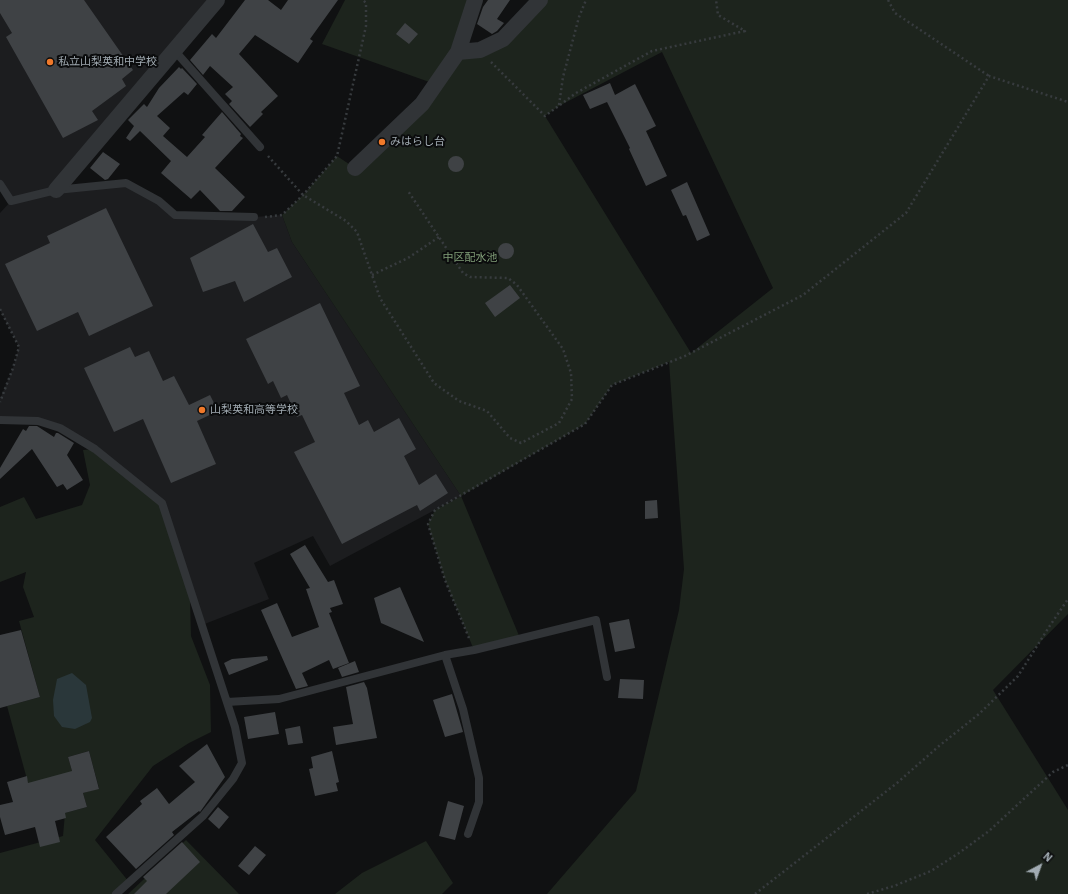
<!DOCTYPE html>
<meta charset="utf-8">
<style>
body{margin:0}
#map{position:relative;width:1068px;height:894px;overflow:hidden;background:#101112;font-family:"IBM Plex Sans",sans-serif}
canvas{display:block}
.north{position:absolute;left:1020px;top:846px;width:40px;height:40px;-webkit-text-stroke:3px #0b0c0d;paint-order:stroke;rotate:41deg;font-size:11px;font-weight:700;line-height:16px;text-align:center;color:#a1abb2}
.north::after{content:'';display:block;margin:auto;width:14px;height:18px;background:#a1abb2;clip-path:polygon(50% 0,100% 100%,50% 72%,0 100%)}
</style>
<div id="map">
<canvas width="1068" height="894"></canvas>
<div class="north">N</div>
</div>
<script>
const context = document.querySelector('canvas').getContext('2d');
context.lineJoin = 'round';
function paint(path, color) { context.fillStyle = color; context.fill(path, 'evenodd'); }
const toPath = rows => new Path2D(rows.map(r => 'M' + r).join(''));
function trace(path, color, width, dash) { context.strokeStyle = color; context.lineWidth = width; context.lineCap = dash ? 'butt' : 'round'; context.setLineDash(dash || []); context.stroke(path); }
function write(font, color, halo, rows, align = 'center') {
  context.font = font + ' "IBM Plex Sans","Noto Sans JP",sans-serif'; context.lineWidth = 4; context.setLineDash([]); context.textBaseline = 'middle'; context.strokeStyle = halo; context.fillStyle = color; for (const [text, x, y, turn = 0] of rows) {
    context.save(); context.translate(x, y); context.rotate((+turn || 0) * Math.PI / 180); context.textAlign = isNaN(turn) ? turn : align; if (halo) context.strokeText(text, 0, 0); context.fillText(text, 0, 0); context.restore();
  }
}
paint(toPath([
 [0,0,217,0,57,190,126,183,175,215,254,217,282,215,292,242,461,496,330,566,313,536,254,563,269,599,202,625,162,503,95,449,38,421,0,420,0,399,13,368,19,347,0,310,0,213,11,201,0,184]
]), '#1c1d1f');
paint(toPath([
 [345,0,475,0,459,51,480,50,540,0,1068,0,1068,614,993,690,1068,810,1068,894,547,894,636,791,679,610,684,569,669,362,612,385,585,424,461,496,520,638,474,650,445,580,428,524,435,510,461,496,292,242,282,215,303,195,337,156,355,168,435,84,322,44],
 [662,52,773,288,691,353,545,116,559,106],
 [95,449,162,503,190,600,191,636,210,685,211,732,189,743,153,766,95,840,129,882,115,894,0,894,0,853,63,836,65,813,87,807,83,793,99,788,89,751,68,757,76,785,28,783,7,706,40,697,19,621,34,617,23,587,26,572,0,582,0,507,24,497,36,519,82,505,90,485,83,450],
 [186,840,239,894,128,894],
 [426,841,453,883,442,894,335,894,362,873]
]), '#1d241d');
paint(toPath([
 [72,673,86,685,92,718,90,722,75,729,62,727,54,716,53,700,57,679]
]), '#2a373a');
paint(toPath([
 [0,0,84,0,133,70,122,79,126,86,92,111,98,120,63,138,6,37,12,33,0,13],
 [245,0,268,0,281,10,288,0,338,0,310,39,313,41,298,63,255,35,239,54,278,96,261,112,263,114,250,127,229,104,232,101,225,94,233,87,210,66,203,75,190,60,212,34,216,38],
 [488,0,510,0,497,19,504,23,497,31,492,34,477,24,483,7],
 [405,23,418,34,409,44,396,34],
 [179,67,181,69,182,68,197,84,188,95,184,92,157,116,170,128,163,136,187,157,205,137,202,135,222,112,241,134,240,136,243,138,215,168,245,197,232,211,220,211,200,190,191,199,161,173,171,161,140,131,130,141,126,138,134,126,128,120,144,104,147,107,159,88],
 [610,83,615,95,635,84,656,126,646,131,667,176,646,186,629,149,630,148,607,102,590,109,583,95],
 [103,152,120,164,108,179,105,180,90,168],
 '448 164a8 8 0 1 1 16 0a8 8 0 1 1-16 0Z',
 [687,182,710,235,697,241,686,215,683,216,671,190],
 [106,208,153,306,89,336,78,312,37,331,5,264,50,243,47,236],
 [253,224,268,252,277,248,292,277,244,302,235,281,203,292,190,258],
 '498 251a8 8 0 1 1 16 0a8 8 0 1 1-16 0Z',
 [510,285,520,298,495,317,485,303],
 [320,303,360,386,344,393,359,425,368,420,374,432,399,418,416,449,404,456,419,485,436,474,448,493,420,511,417,505,342,544,294,452,315,442,302,415,297,417,287,395,281,398,273,381,268,384,246,339],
 [130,347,135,357,149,351,163,381,174,376,189,405,210,395,218,411,197,421,216,464,171,483,143,419,114,432,84,368],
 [29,426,37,426,54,437,56,433,58,433,74,443,67,455,83,480,67,490,63,484,57,487,32,449,0,479,0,468,23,429,26,431],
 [657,500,658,518,645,519,645,501],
 [305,545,328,582,334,580,343,604,330,608,332,612,329,613,349,663,333,669,329,660,302,673,308,686,296,689,261,610,277,603,292,637,319,627,306,589,310,588,290,554],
 [400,587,424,642,381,623,374,598],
 [629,619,635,648,615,652,609,623],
 [21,630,40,697,0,708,0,635],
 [267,656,268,660,229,675,224,663,232,659],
 [355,661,359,672,342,677,338,668],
 [620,679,644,680,643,699,618,698],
 [364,682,367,688,377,738,336,745,333,727,353,724,346,687],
 [452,694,463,732,445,737,433,700],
 [275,712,279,734,248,739,244,717],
 [300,726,303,743,288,745,285,729],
 [207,744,225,777,200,812,199,811,172,832,174,835,136,869,106,837,142,804,140,801,157,788,169,804,195,782,179,766],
 [89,751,99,789,83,793,87,807,65,813,66,818,55,821,60,842,40,847,35,827,5,835,0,817,0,805,13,802,7,782,27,776,28,783,72,771,68,757],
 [332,751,339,782,336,783,338,791,315,796,309,769,313,768,311,757],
 [448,801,464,806,455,840,439,836],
 [218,807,229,817,219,829,208,819],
 [182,842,200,862,166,894,134,894,147,881,143,877],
 [255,846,266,855,249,875,238,866]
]), '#3f4245');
trace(toPath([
 [888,0,895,13,989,76],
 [491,62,545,116,576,93,652,51,745,31,718,15,716,0],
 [559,105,563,77,579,17,586,0],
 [268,156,303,195,346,221,357,232,380,298,434,383,459,401,487,411,510,438,521,443,559,423,572,399,571,373,563,349,517,285,508,278,470,277,463,273,408,191],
 [265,217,282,215,303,195,337,156,366,26,366,3,363,0],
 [372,275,408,258,439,237],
 [0,309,19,347,13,368,0,402],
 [469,638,445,580,428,524,435,510,585,424,612,385,685,356,803,295,906,213,989,76,1068,102],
 [755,894,897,783,939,746,979,714,1018,676,1049,627,1068,599],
 [867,894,894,886,931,871,959,853,989,831,1053,772,1068,765]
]), '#373b3e', 2.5, [2, 3]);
trace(toPath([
 [174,50,260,147],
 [0,184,11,201,56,190,126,183,159,201,175,215,254,217],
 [0,420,38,421,60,428,95,449,162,503,235,727,242,763,233,779,203,816,116,894],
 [445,655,463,709,479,778,479,802,468,834],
 [227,702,279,699,445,655,474,650,596,620,607,677]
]), '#313437', 8);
trace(toPath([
 [458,52,480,50,503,39,540,0],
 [355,168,422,104,458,52,475,0],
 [56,190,217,0]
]), '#313437', 16);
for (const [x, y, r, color] of [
 [50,62,4,"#f0792a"],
 [382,142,4,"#f0792a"],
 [202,410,4,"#f0792a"]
]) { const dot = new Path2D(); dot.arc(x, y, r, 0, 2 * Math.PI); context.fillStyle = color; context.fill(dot); trace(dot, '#0b0c0d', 1.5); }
write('11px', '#a1abb2', '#0b0c0d', [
 ["私立山梨英和中学校",58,62],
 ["みはらし台",390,142],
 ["山梨英和高等学校",210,410]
], 'left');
write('11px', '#809e78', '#0b0c0d', [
 ["中区配水池",470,258]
]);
</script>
